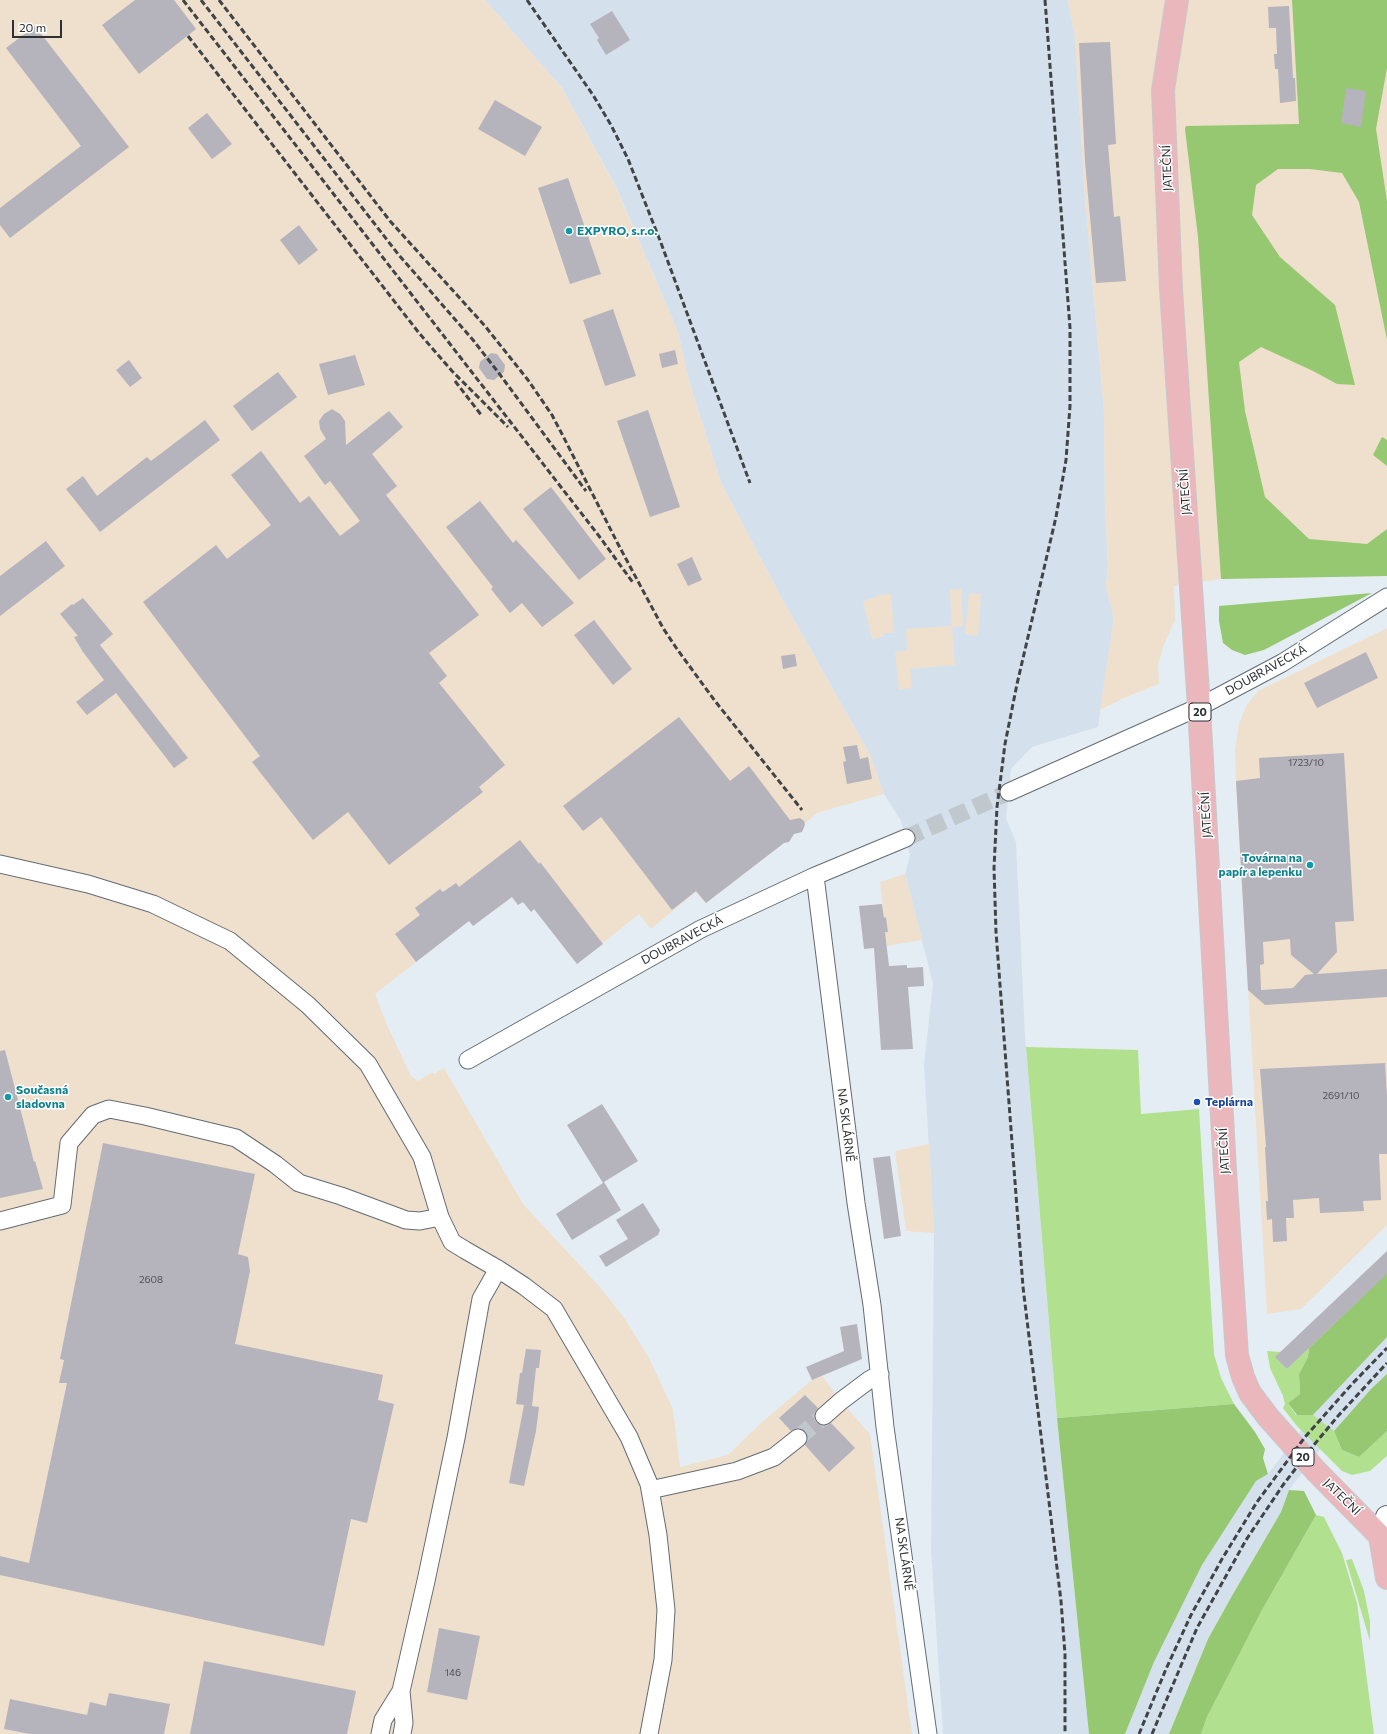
<!DOCTYPE html>
<meta charset="utf-8">
<style>
body{margin:0}
#map{position:relative;width:1387px;height:1734px;overflow:hidden;background:#e5edf4;font-family:Commissioner,sans-serif}
canvas{display:block}
.scale{position:absolute;left:12px;top:20px;width:50px;height:18px;box-sizing:border-box;border:2px solid #2d3032;border-top:0;padding-left:5px;font-size:12px;line-height:14px;white-space:nowrap;color:#2d3032;-webkit-text-stroke:3px #fff;paint-order:stroke}
</style>
<div id="map">
<canvas width="1387" height="1734"></canvas>
<div class="scale">20 m</div>
</div>
<script>
const context = document.querySelector('canvas').getContext('2d');
context.lineJoin = 'round';
function paint(path, color) { context.fillStyle = color; context.fill(path, 'evenodd'); }
const toPath = rows => new Path2D(rows.map(r => 'M' + r).join(''));
function trace(path, color, width, dash) { context.strokeStyle = color; context.lineWidth = width; context.lineCap = dash ? 'butt' : 'round'; context.setLineDash(dash || []); context.stroke(path); }
function write(font, color, halo, rows, align = 'center') {
  context.font = font + ' Commissioner,sans-serif'; context.lineWidth = 3; context.setLineDash([]); context.textBaseline = 'middle'; context.strokeStyle = halo; context.fillStyle = color; for (const [text, x, y, turn = 0] of rows) {
    context.save(); context.translate(x, y); context.rotate((+turn || 0) * Math.PI / 180); context.textAlign = isNaN(turn) ? turn : align; if (halo) context.strokeText(text, 0, 0); context.fillText(text, 0, 0); context.restore();
  }
}
paint(toPath([
 [485,0,1068,0,1075,38,1085,197,1104,411,1105,506,1108,566,1106,587,1114,618,1098,727,1032,747,1011,769,1006,818,1016,842,1025,1036,1057,1418,1089,1734,943,1734,931,1550,934,1233,924,1064,933,984,905,874,910,856,908,848,901,821,884,794,870,755,781,597,721,483,689,381,678,332,617,189,562,88],
 [1387,1337,1387,1374,1371,1389,1334,1431,1289,1490,1281,1512,1233,1594,1208,1639,1169,1734,1125,1734,1154,1662,1202,1565,1256,1481,1268,1474,1313,1415]
]), '#d4e1ed');
paint(toPath([
 [0,0,485,0,562,88,617,190,678,332,689,381,721,483,781,597,870,755,884,794,817,813,779,847,706,903,696,892,651,929,639,914,577,964,535,909,531,912,523,902,518,905,512,897,473,926,469,921,375,994,387,1025,411,1076,418,1081,432,1072,434,1074,444,1068,523,1204,599,1286,625,1319,648,1356,673,1409,680,1467,728,1455,762,1422,812,1380,822,1376,841,1401,870,1434,912,1734,0,1734],
 [1068,0,1387,0,1387,576,1221,579,1174,586,1175,620,1163,647,1158,666,1159,684,1124,698,1100,710,1114,618,1106,587,1108,566,1105,506,1104,411,1085,197,1075,38],
 [961,589,963,626,952,627,955,665,910,669,912,688,899,690,895,652,907,650,906,629,952,626,950,590],
 [969,593,981,594,978,636,965,634],
 [891,594,894,633,883,633,884,636,872,639,863,601,877,597,878,595],
 [1387,628,1387,1225,1301,1309,1267,1314,1236,781,1235,750,1239,723,1247,705,1258,691],
 [905,874,922,940,887,946,885,932,888,931,886,917,884,918,880,882],
 [929,1144,934,1233,906,1231,895,1151]
]), '#efe0cd');
paint(toPath([
 [1026,1047,1138,1050,1141,1114,1199,1109,1214,1354,1221,1378,1234,1404,1057,1418],
 [1309,1348,1308,1357,1299,1374,1300,1394,1288,1403,1296,1415,1313,1415,1334,1431,1342,1450,1359,1457,1387,1431,1387,1456,1370,1471,1352,1475,1342,1471,1296,1425,1283,1408,1285,1404,1283,1396,1270,1368,1267,1351,1281,1352,1276,1357,1287,1369],
 [1316,1515,1324,1517,1342,1553,1357,1603,1374,1734,1201,1734,1207,1717,1261,1612],
 [1352,1559,1364,1591,1370,1621,1370,1641,1346,1560]
]), '#b1e18e');
paint(toPath([
 [1292,0,1387,0,1387,68,1376,129,1387,201,1387,340,1359,202,1342,173,1310,169,1278,169,1256,185,1252,215,1280,257,1335,305,1355,385,1337,384,1313,371,1261,347,1239,362,1245,411,1265,497,1309,539,1367,544,1387,529,1387,576,1221,579,1198,237,1185,129,1186,126,1299,124],
 [1382,437,1387,440,1387,466,1373,455],
 [1372,593,1264,650,1245,655,1232,650,1223,643,1219,621,1219,606],
 [1387,1273,1387,1337,1313,1415,1297,1415,1288,1403,1300,1394,1299,1374,1308,1357,1309,1348],
 [1387,1374,1387,1431,1359,1457,1342,1450,1334,1431,1371,1389],
 [1234,1404,1255,1432,1265,1449,1263,1458,1268,1474,1256,1481,1202,1565,1154,1662,1125,1734,1089,1734,1057,1418],
 [1289,1490,1304,1491,1316,1515,1261,1612,1207,1717,1201,1734,1169,1734,1208,1639,1233,1594,1281,1512]
]), '#95c871');
paint(toPath([
 [135,0,174,0,196,29,139,74,102,25],
 [1289,6,1293,78,1295,78,1296,101,1280,103,1278,69,1275,69,1274,54,1277,54,1276,28,1269,28,1268,7],
 [612,11,630,40,606,55,597,40,599,38,590,24],
 [35,26,129,147,10,238,0,225,0,208,81,146,6,48],
 [1110,42,1116,144,1108,145,1114,217,1120,216,1126,281,1096,283,1085,162,1079,43],
 [1346,88,1366,91,1361,127,1341,123],
 [495,100,542,127,525,156,478,129],
 [207,113,232,144,212,159,188,128],
 [568,178,601,274,570,284,538,188],
 [299,225,318,250,299,265,280,240],
 [613,309,636,376,605,386,583,320],
 [675,350,678,364,662,368,659,354],
 [491,353,497,354,505,365,504,372,494,380,487,379,479,368,480,362],
 [355,355,365,385,328,395,319,364],
 [129,360,142,378,130,387,116,370],
 [278,372,297,397,252,431,233,406],
 [332,409,340,414,345,421,346,445,389,411,403,427,372,454,397,486,386,495,479,615,429,653,447,676,439,683,505,765,479,787,483,792,389,865,348,812,313,840,252,762,260,756,143,602,216,545,227,559,271,525,231,475,261,451,300,503,309,496,340,536,360,521,330,481,325,485,304,456,326,439,320,429,319,421,324,414],
 [648,410,680,507,650,517,617,421],
 [205,420,220,440,100,532,66,489,83,476,97,496,147,457,151,461],
 [551,487,606,559,579,580,523,509],
 [480,501,513,543,516,540,574,603,542,627,522,603,510,613,491,589,493,587,446,527],
 [46,541,65,566,0,616,0,576],
 [692,557,702,580,688,586,677,564],
 [83,598,113,634,100,645,188,758,174,768,116,693,87,715,76,702,104,680,83,652,74,637,78,636,60,614,72,604,73,605],
 [594,620,632,669,613,685,574,635],
 [1366,652,1378,678,1317,708,1304,683],
 [795,654,797,666,783,669,781,656],
 [679,717,730,781,749,766,790,820,800,818,804,821,805,825,802,832,794,834,789,842,784,843,706,903,696,891,672,910,601,817,583,831,563,806],
 [857,745,860,759,868,757,872,779,847,784,843,762,846,761,843,747],
 [1344,753,1354,921,1335,922,1337,952,1317,974,1387,969,1387,997,1265,1005,1248,990,1236,781,1260,778,1259,758],
 [1290,939,1291,955,1314,974,1305,975,1293,988,1261,990,1260,965,1264,964,1263,942],
 [520,840,539,864,540,862,603,944,577,964,534,909,531,912,523,902,518,905,512,897,473,926,469,921,416,962,395,934,420,915,415,908,440,889,443,892,456,883,459,887],
 [882,904,884,918,886,917,888,932,885,932,889,966,907,965,907,968,923,967,924,986,908,987,913,1049,881,1050,874,948,864,949,859,906],
 [5,1050,34,1162,35,1161,43,1189,0,1198,0,1051],
 [1385,1063,1387,1096,1387,1154,1379,1154,1381,1200,1363,1201,1364,1211,1320,1213,1319,1198,1293,1200,1294,1218,1286,1218,1287,1241,1273,1242,1272,1219,1267,1220,1266,1201,1268,1201,1265,1147,1266,1147,1260,1069],
 [602,1104,638,1161,604,1182,621,1210,572,1240,556,1214,603,1183,567,1125],
 [103,1143,255,1174,238,1254,248,1257,250,1271,235,1344,383,1375,378,1400,394,1404,367,1523,351,1519,324,1646,0,1575,0,1556,29,1563,67,1383,59,1383,64,1360,60,1359],
 [890,1156,901,1236,884,1239,873,1158],
 [643,1203,660,1230,658,1235,606,1267,599,1256,628,1239,616,1220],
 [1387,1251,1387,1274,1287,1369,1275,1357],
 [857,1324,862,1359,812,1380,806,1367,844,1351,840,1327],
 [526,1349,541,1350,539,1368,536,1368,532,1406,516,1404,520,1373,522,1373],
 [805,1395,818,1408,815,1412,814,1418,817,1423,826,1426,831,1423,855,1448,829,1472,805,1445,808,1437,806,1432,797,1428,791,1431,779,1418],
 [524,1405,539,1407,536,1431,524,1486,509,1483],
 [439,1628,480,1636,467,1700,427,1692],
 [204,1661,356,1691,347,1734,190,1734],
 [109,1693,170,1704,164,1734,30,1734,4,1729,10,1699,87,1715,90,1702,106,1706]
]), '#b5b3bc');
trace(toPath([
 [906,838,1009,792],
 [798,1438,824,1416]
]), '#c0c7cd', 17, [17, 8]);
const street = toPath([
 [1009,792,1199,707,1282,663,1387,597],
 [0,864,88,884,153,904,230,941,308,1005,368,1064,422,1157,440,1217,452,1242,465,1250,498,1269,524,1286,554,1309,629,1437,649,1484,658,1535,666,1610,663,1660,649,1734],
 [815,876,856,1203,872,1305,885,1427,928,1734],
 [468,1060,701,929,815,876,906,838],
 [0,1221,62,1205,69,1143,93,1115,109,1109,145,1116,236,1138,275,1164,299,1183,341,1196,406,1220,420,1221,440,1217],
 [824,1416,841,1401,869,1380,880,1374],
 [650,1490,737,1471,774,1457,798,1438],
 [401,1691,404,1723,402,1734],
 [380,1734,383,1720,401,1691,426,1581,456,1438,481,1299,498,1269]
]);
const secondary = toPath([
 [1380,1536,1387,1517]
]);
const primary = toPath([
 [1177,0,1163,90,1171,289,1199,707,1225,1170,1237,1355,1243,1377,1250,1393,1268,1417,1316,1471,1380,1536,1387,1578]
]);
trace(street, '#646b71', 19);
trace(secondary, '#646b71', 24);
trace(primary, '#c8c9ca', 24);
trace(street, '#fff', 17);
trace(secondary, '#fff', 22);
trace(primary, '#eab7bc', 22);
trace(toPath([
 [183,0,599,536,634,584],
 [201,0,398,254,473,340,498,372,586,491],
 [219,0,390,221,485,326,528,380,552,415,562,434,618,544,663,628,677,649,715,701,802,810],
 [527,0,593,95,611,125,628,159,661,243,750,483],
 [1045,0,1070,328,1070,406,1066,460,1056,517,1017,684,1005,744,997,807,994,868,996,932,1023,1287,1061,1601,1065,1654,1065,1734],
 [188,36,419,333,452,371,508,427],
 [455,381,482,416],
 [1139,1734,1166,1669,1191,1615,1222,1559,1257,1502,1305,1437,1353,1383,1387,1348],
 [1152,1734,1197,1628,1246,1540,1283,1485,1313,1446,1338,1416,1387,1363]
]), '#414447', 3, [6, 3]);
for (const [x, y, r, color] of [
 [569,231,4,"#0f9aa8"],
 [1310,865,4,"#0f9aa8"],
 [8,1097,4,"#0f9aa8"],
 [1197,1102,4,"#1a4fb4"]
]) { const dot = new Path2D(); dot.arc(x, y, r, 0, 2 * Math.PI); context.fillStyle = color; context.fill(dot); trace(dot, '#fff', 1.5); }
write('10px', '#4f5154', null, [
 ["1723/10",1306,763],
 ["2691/10",1341,1096],
 ["2608",151,1280],
 ["146",453,1673]
]);
for (const [x, y, w] of [
 [1200,712,22],
 [1303,1457,22]
]) { const box = new Path2D(); box.roundRect(x - w / 2, y - 9, w, 18, 3); context.fillStyle = '#fff'; context.fill(box); trace(box, '#2d3032', 1); }
write('bold 11px', '#2d3032', null, [
 ["20",1200,712],
 ["20",1303,1457]
]);
write('12px', '#2d3032', '#fff', [
 ["JATEČNÍ",1167,168,-92],
 ["JATEČNÍ",1185,492,-94],
 ["DOUBRAVECKÁ",1266,670,-29],
 ["JATEČNÍ",1206,815,-93],
 ["DOUBRAVECKÁ",682,940,-28],
 ["NA SKLÁRNĚ",846,1125,83],
 ["JATEČNÍ",1224,1151,-93],
 ["JATEČNÍ",1342,1497,45],
 ["NA SKLÁRNĚ",904,1554,82]
]);
write('bold 12px', '#0d838f', '#fff', [
 ["EXPYRO, s.r.o.",577,231],
 ["Továrna na",1302,858,"right"],
 ["papír a lepenku",1302,872,"right"],
 ["Současná",16,1090],
 ["sladovna",16,1104]
], 'left');
write('bold 12px', '#164399', '#fff', [
 ["Teplárna",1205,1102]
], 'left');
</script>
